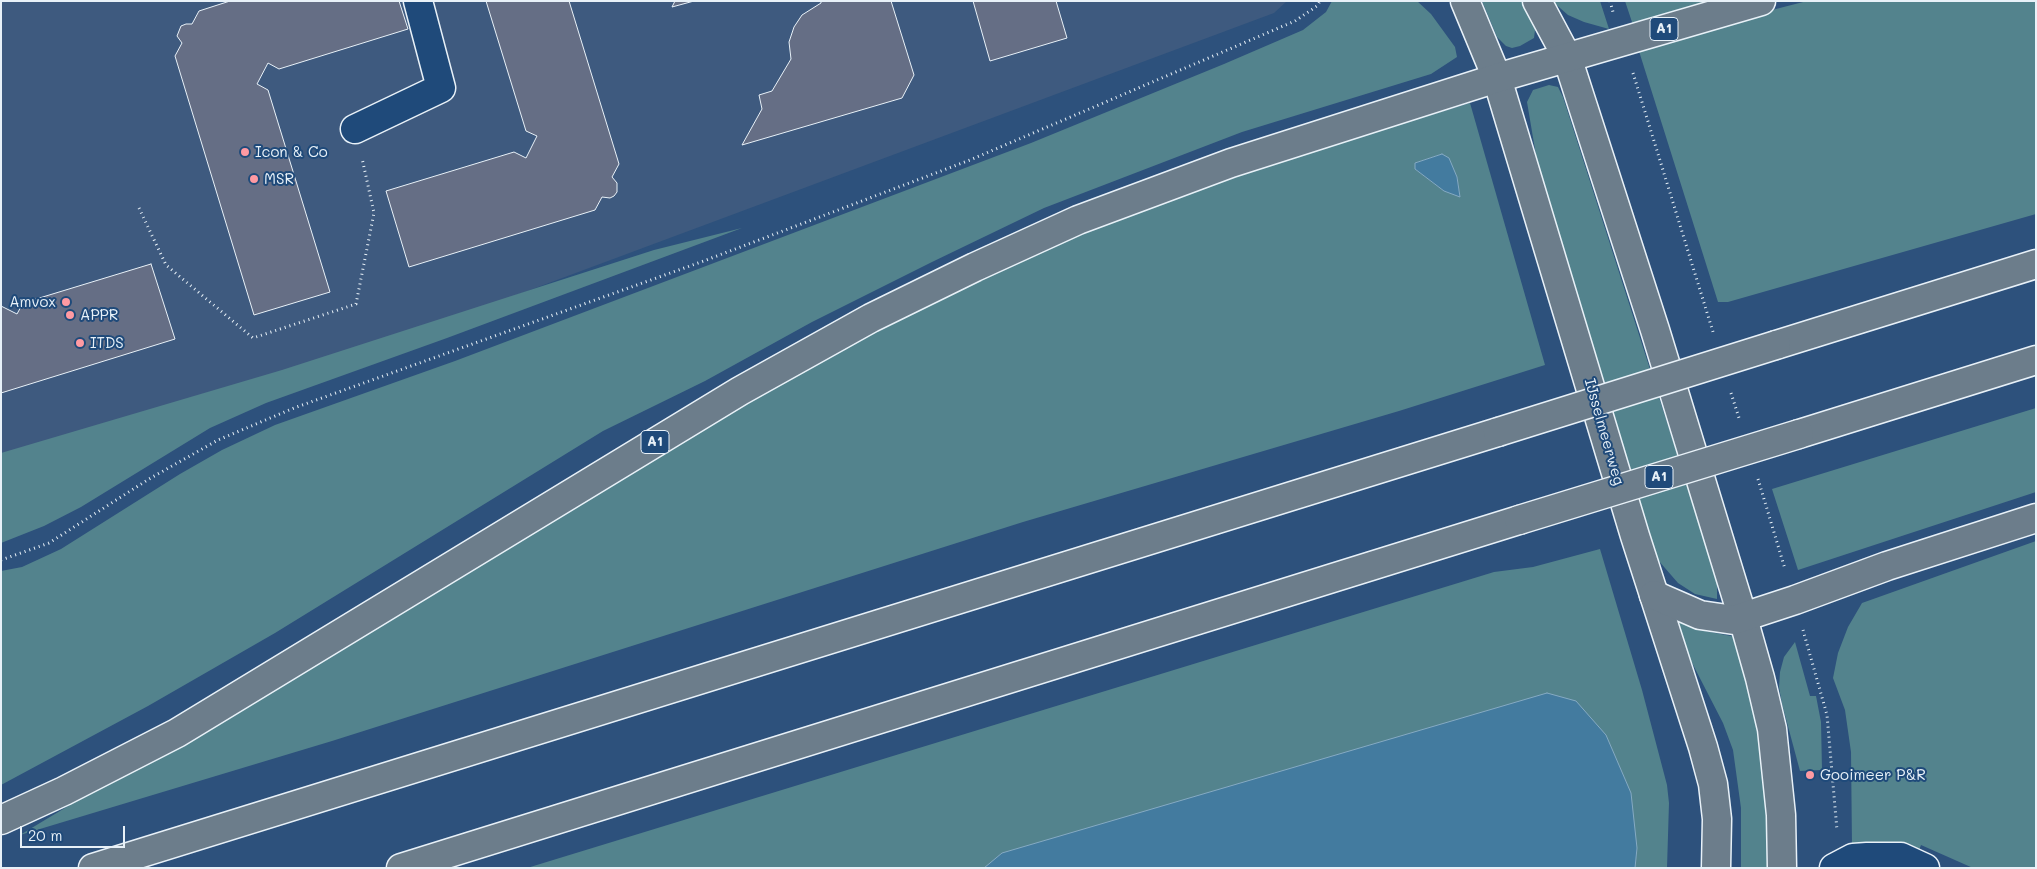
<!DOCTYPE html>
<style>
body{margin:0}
#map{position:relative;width:2037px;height:869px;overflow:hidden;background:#2d517c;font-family:Mali,sans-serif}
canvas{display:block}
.frame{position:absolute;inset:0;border:2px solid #e8f1f8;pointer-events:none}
.scale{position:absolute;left:20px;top:826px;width:105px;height:22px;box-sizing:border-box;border:2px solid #e8f1f8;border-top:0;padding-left:6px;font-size:15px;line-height:18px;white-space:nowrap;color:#e8f1f8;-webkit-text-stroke:4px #1f4a7a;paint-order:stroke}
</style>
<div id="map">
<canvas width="2037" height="869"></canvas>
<div class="frame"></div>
<div class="scale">20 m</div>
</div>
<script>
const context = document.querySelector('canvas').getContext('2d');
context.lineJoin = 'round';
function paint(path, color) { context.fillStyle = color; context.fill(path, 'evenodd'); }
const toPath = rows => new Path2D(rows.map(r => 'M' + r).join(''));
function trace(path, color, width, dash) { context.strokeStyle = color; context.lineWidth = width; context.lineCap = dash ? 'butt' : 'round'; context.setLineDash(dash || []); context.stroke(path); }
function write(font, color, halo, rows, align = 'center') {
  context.font = font + ' Mali,sans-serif'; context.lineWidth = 4; context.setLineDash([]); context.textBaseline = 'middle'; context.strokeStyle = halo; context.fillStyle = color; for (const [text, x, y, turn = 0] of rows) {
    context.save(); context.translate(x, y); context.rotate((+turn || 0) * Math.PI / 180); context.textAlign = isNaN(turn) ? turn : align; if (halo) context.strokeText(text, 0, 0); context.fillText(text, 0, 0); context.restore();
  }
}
paint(toPath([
 [1,1,1287,1,1274,13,197,414,1,471]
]), '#3e5a7f');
paint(toPath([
 [1332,1,1417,1,1431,14,1455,47,1457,57,1431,74,1242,132,1044,208,932,262,812,322,705,381,603,431,275,633,148,706,1,785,1,571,22,567,61,549,180,474,222,450,275,425,455,361,1031,143,1224,64,1303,30,1326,12],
 [1482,1,1523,1,1535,30,1534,38,1520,46,1512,48,1506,46,1497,37],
 [1552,1,1600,1,1609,29,1584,22,1568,15],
 [1625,1,1720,1,1633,25],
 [1807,1,2036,1,2036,214,1728,302,1718,302,1638,48,1710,26],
 [1549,85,1558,87,1563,97,1712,563,1717,583,1717,599,1695,594,1678,583,1658,560,1650,536,1539,173,1527,102,1533,90],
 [1470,103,1545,365,1399,411,1023,522,332,741,20,835,789,372,1019,261,1123,217,1275,162],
 [1442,154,1457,177,1460,196,1444,191,1415,169,1415,163],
 [742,228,447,338,266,403,210,428,81,507,44,526,1,543,1,453,282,370,654,250],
 [2036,408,2036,492,1798,570,1772,489],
 [2036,541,2036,868,1973,868,1921,845,1918,853,1852,847,1851,752,1845,710,1833,678,1838,653,1848,627,1862,603],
 [1600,549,1642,690,1667,785,1669,803,1667,868,1635,868,1637,848,984,868,527,868,1494,572,1533,567],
 [1676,620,1700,630,1736,637,1751,687,1760,746,1766,797,1768,868,1741,868,1741,808,1733,750,1723,723,1688,655],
 [1795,642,1810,696,1816,696,1821,722,1822,770,1800,771,1782,704,1779,687,1780,672,1784,657]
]), '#53838d');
const water = toPath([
 [1442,154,1449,158,1457,177,1460,197,1444,191,1415,169,1415,163,1442,154],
 [1547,693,1576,701,1606,735,1631,793,1637,848,1635,868,984,868,1002,853,1547,693]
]);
paint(water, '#437b9f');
trace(water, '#85aac3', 1);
const building = toPath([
 [230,1,399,1,408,29,279,69,268,63,257,84,268,90,330,292,254,315,175,56,182,43,177,36,181,26,186,24,192,24,199,11,230,1],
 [486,1,569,1,619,164,612,177,617,183,617,192,614,196,610,198,602,197,595,210,409,267,386,191,514,152,526,158,537,136,526,131,486,1],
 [675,1,694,1,672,7,675,1],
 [821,1,891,1,914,75,902,98,742,145,762,109,759,95,772,91,791,59,789,42,794,27,802,15,821,3,821,1],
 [973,1,1056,1,1067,38,990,61,973,1],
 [151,264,175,339,1,393,1,306,17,314,23,303,151,264]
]);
paint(building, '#656e85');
trace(building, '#e8f1f8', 1);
const minor = toPath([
 [355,129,441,88,418,1],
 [1834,868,1853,858,1867,857,1901,857,1925,868]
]);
const major = toPath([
 [1465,1,1497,78,1635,536,1703,747,1713,784,1717,819,1716,868],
 [1537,1,1567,57,1655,330,1743,618,1760,678,1772,729,1781,815,1782,868]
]);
const highway = toPath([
 [1776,345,2036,264],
 [1799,434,2036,360],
 [1654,595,1700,615,1734,620,1795,600,1887,566,2036,518],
 [1,820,64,791,177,733,740,391,871,318,975,267,1078,220,1231,163,1497,78,1761,1],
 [93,868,1498,432],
 [401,868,1519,520]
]);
trace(minor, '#e8f1f8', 31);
trace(major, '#e8f1f8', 31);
trace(highway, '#e8f1f8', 31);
trace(toPath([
 [1610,1,1613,12],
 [1633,73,1713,332],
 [139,208,166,265,253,338,356,304,374,213,362,158],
 [1731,393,1739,418],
 [1758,479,1785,569],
 [1,560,49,543,149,479,218,440,294,408,701,262,970,160,1295,21,1317,6,1320,1],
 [1803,630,1827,715,1837,830]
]), '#e8f1f8', 3, [1, 4]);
trace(minor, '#1f4a7a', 28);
trace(major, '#6c7d8b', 28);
trace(highway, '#6c7d8b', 28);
const highwayBridge = toPath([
 [1498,432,1776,345],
 [1519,520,1799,434]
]);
trace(highwayBridge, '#e8f1f8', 31, []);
trace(highwayBridge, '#6c7d8b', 28);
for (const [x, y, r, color] of [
 [245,152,5,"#ff9aa2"],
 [254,179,5,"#ff9aa2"],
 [66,302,5,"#ff9aa2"],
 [70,315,5,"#ff9aa2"],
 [80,343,5,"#ff9aa2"],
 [1810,775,5,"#ff9aa2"]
]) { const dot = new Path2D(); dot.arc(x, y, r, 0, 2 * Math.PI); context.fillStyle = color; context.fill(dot); trace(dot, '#1f4a7a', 2); }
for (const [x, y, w] of [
 [1664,29,28],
 [655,442,28],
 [1659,477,28]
]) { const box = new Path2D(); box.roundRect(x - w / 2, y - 11.5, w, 23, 4); context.fillStyle = '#1f4a7a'; context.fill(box); trace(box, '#e8f1f8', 1); }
write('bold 14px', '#e8f1f8', null, [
 ["A1",1664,29],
 ["A1",655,442],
 ["A1",1659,477]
]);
write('15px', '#e8f1f8', '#1f4a7a', [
 ["Icon & Co",255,152],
 ["MSR",264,179],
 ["Amvox",56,302,"right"],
 ["APPR",80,315],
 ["ITDS",90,343],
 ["Gooimeer P&R",1820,775]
], 'left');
write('15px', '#e8f1f8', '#1f4a7a', [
 ["IJsselmeerweg",1604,432,74]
]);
</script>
